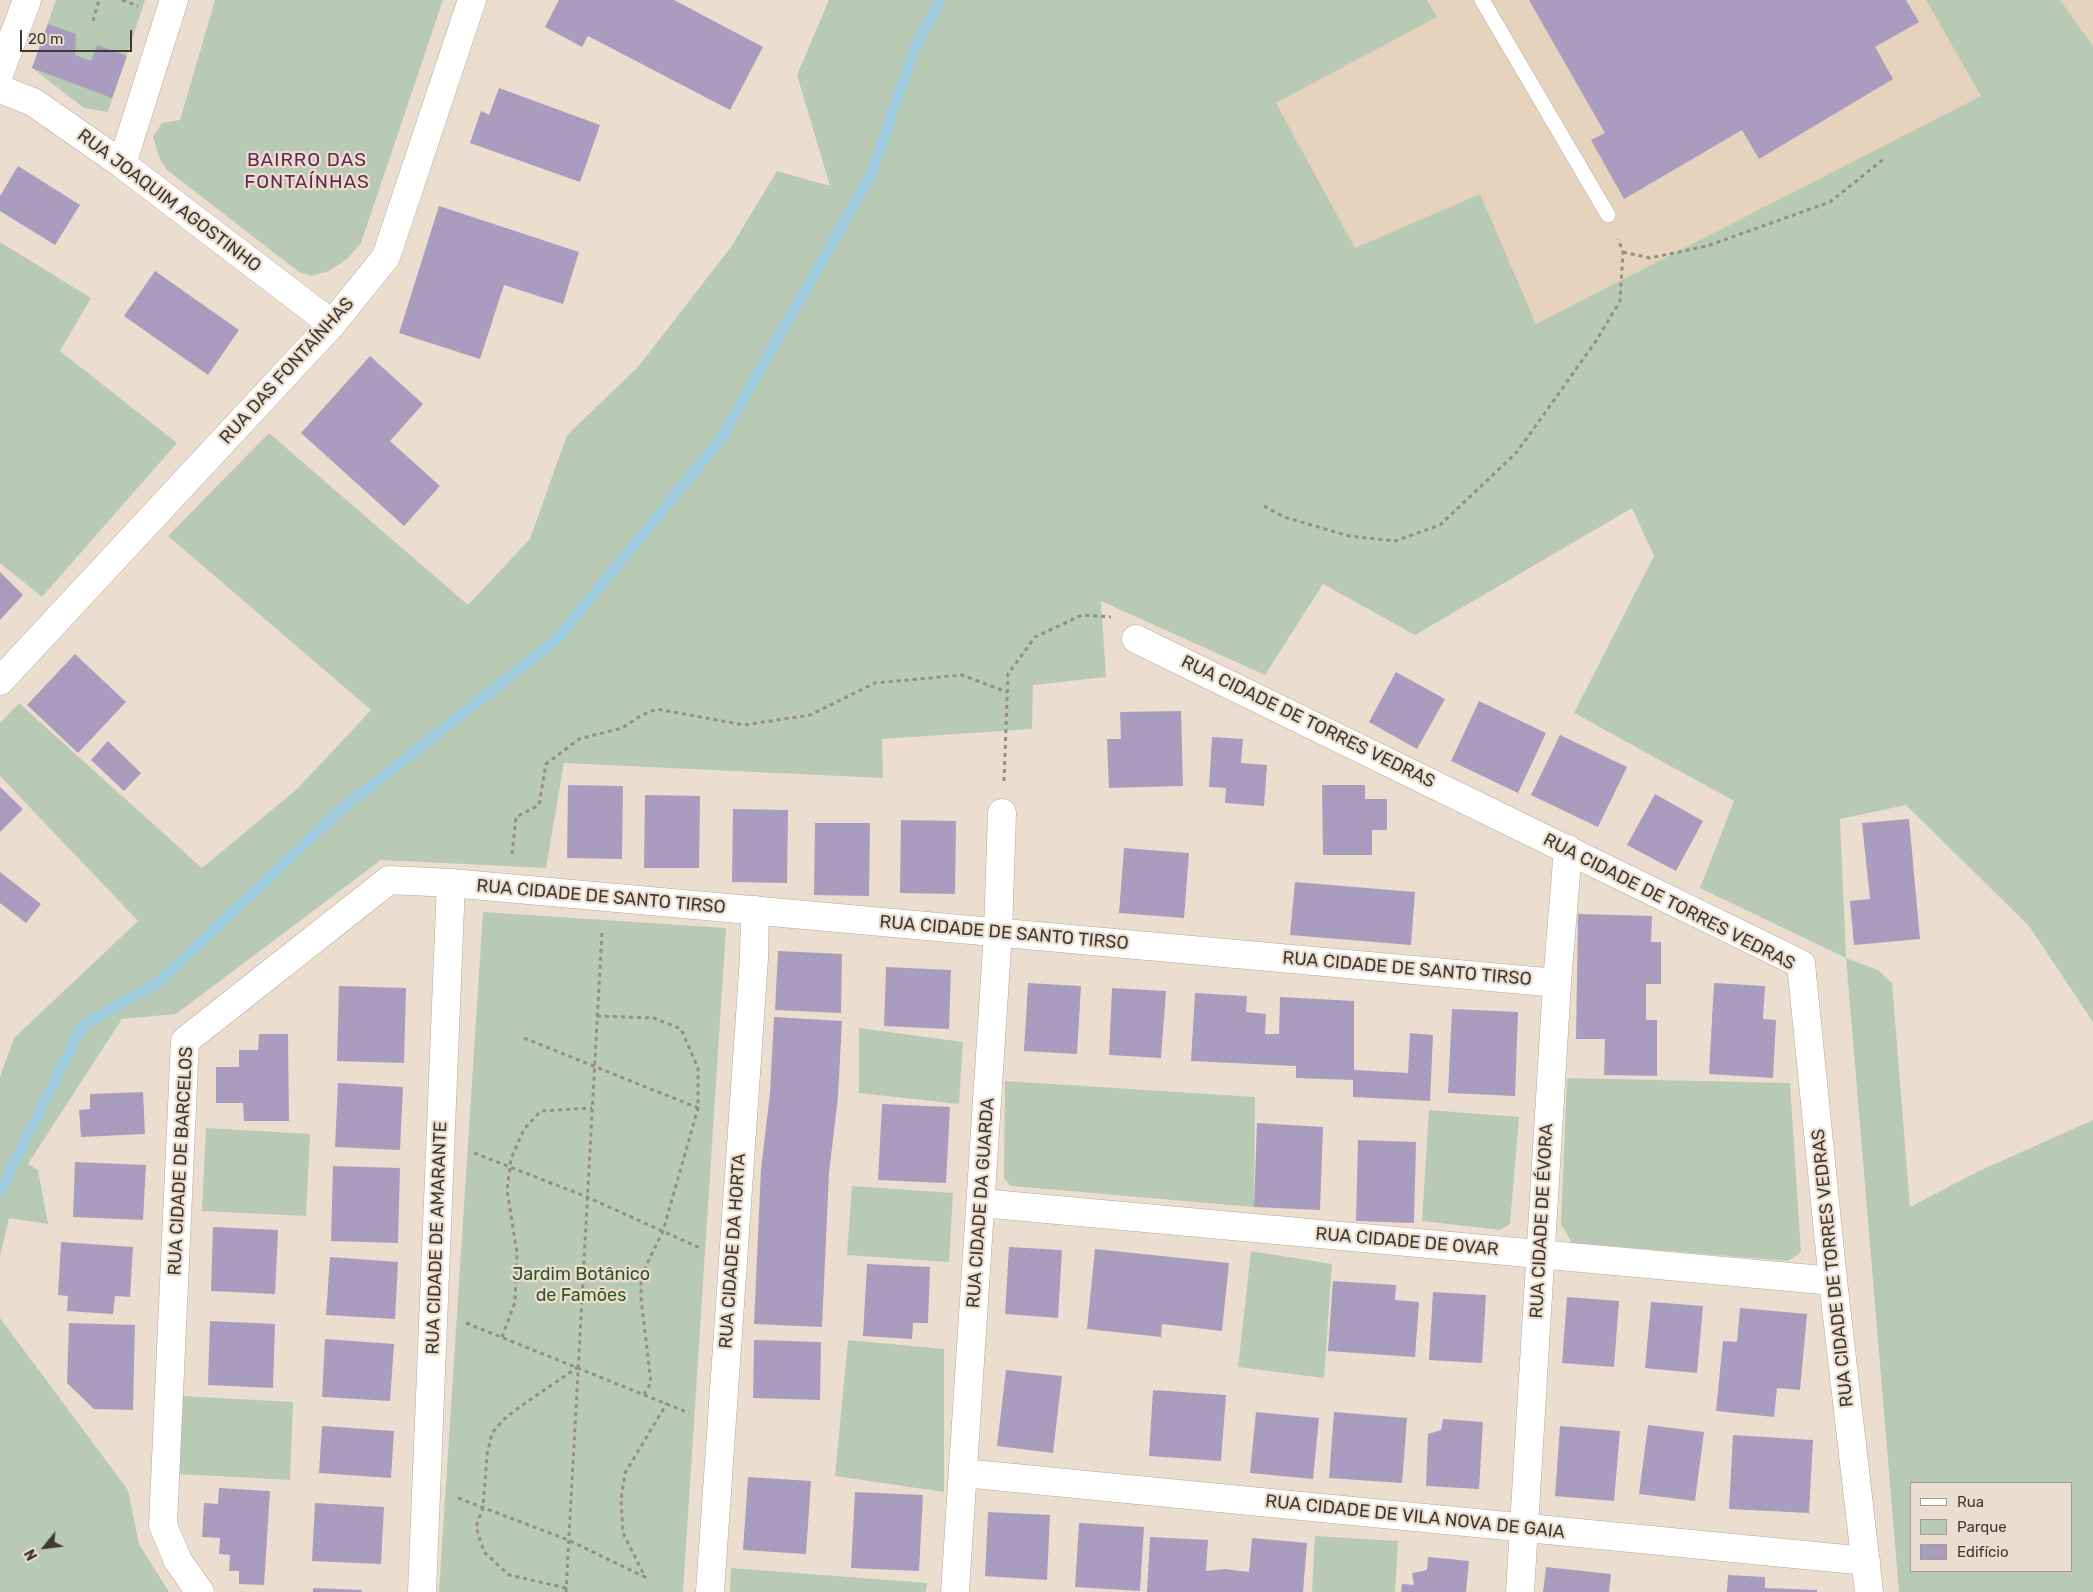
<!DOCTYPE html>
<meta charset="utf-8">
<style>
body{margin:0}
#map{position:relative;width:2093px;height:1592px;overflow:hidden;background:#ecdecf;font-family:Rubik,sans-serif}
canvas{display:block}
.legend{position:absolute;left:1910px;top:1482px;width:162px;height:90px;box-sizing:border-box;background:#ecdecf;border:1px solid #a79c91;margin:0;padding:6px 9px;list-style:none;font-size:15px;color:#3f3933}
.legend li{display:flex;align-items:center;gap:10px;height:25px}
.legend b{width:25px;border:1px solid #a79c91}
.north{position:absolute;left:20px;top:1522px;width:50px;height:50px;-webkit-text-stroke:4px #ecdecf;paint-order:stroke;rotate:241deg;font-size:14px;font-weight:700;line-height:20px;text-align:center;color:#3f3933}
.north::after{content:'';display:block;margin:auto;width:18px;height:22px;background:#3f3933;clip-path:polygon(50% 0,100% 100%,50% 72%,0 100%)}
.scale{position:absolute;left:20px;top:30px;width:112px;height:22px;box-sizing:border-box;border:2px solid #3f3933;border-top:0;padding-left:6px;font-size:15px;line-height:18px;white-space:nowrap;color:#3f3933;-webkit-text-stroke:4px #ecdecf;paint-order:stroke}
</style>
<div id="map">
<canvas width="2093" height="1592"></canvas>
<ul class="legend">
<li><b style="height:6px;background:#fff"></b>Rua</li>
<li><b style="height:14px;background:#b9cab4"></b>Parque</li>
<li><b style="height:14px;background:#aa9cbf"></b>Edifício</li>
</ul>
<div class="north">N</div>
<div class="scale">20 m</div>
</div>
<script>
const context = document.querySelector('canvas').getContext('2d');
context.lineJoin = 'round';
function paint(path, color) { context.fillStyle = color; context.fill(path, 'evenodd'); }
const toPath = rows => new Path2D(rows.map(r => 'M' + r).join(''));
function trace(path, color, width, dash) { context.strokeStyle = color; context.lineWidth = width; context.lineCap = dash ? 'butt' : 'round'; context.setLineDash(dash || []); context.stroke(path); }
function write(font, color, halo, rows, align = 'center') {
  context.font = font + ' Rubik,sans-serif'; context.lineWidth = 4.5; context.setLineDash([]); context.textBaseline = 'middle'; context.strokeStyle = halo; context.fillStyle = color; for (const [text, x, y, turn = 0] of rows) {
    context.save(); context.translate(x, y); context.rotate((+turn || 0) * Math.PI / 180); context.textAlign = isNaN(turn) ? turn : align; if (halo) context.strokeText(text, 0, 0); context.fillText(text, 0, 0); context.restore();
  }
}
paint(toPath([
 [1061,0,2093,0,2093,240,1415,635,1323,584]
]), '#e6d3be');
paint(toPath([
 [56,0,145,0,108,112,84,108,32,68],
 [215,0,443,0,361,243,347,259,329,271,311,276,299,272,167,170,160,159,153,137,162,123,180,120],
 [829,0,1427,0,1437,17,1276,103,1355,248,1480,194,1536,324,1981,96,1926,0,2060,0,2093,46,2093,1022,2029,926,1906,805,1840,819,1846,958,1878,970,1892,983,1910,1207,1977,1172,2093,1120,2093,1592,1899,1592,1846,958,1700,888,1734,801,1574,713,1654,556,1632,508,1415,635,1323,584,1265,675,1101,601,1106,677,1033,685,1032,729,882,739,883,778,564,763,546,868,381,860,176,1014,122,1019,28,1164,38,1170,48,1224,9,1218,0,1256,0,1077,14,1038,138,921,0,776,0,723,19,703,202,868,298,788,371,710,168,536,269,433,468,605,530,539,567,435,638,367,731,247,777,171,830,186,797,75],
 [1912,1483,2072,1483,2072,1571,1912,1571],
 [0,242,91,298,60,351,177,443,42,597,0,563],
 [483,912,726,928,683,1592,439,1592],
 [859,1028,963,1042,959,1104,859,1093],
 [1567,1078,1790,1083,1801,1252,1788,1261,1572,1243,1561,1224],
 [1005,1081,1255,1097,1254,1207,1011,1186,1004,1178],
 [1429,1110,1519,1117,1510,1224,1500,1230,1422,1221],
 [206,1128,310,1134,306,1216,202,1211],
 [852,1186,953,1193,949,1262,847,1255],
 [1251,1251,1332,1264,1324,1378,1238,1367],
 [0,1318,128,1490,139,1544,169,1592,0,1592],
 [848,1340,944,1349,944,1492,835,1476],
 [183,1396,293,1402,290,1480,179,1474],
 [1315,1536,1398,1541,1395,1592,1312,1592],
 [731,1568,927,1583,926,1592,730,1592]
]), '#b9cab4');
trace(toPath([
 [0,1191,82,1026,160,981,339,811,556,640,720,440,872,173,915,47,941,0]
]), '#9fccdf', 11);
paint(toPath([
 [559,0,674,0,763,47,730,110,588,36,582,47,545,27],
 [1529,0,1906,0,1919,22,1875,47,1893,79,1759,159,1742,130,1624,199,1591,140,1605,133],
 [48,24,76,34,75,55,91,61,97,45,127,56,112,98,32,68],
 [499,88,600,125,580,182,470,143,481,111,489,115],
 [18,166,80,205,55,245,0,211,0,196],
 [439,206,579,252,563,304,504,285,480,359,399,333],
 [155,271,239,330,208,375,124,316],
 [370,356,423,404,390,441,440,486,404,526,301,433],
 [0,572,23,595,0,620],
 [75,654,126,702,78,753,27,705],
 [1396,672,1445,699,1417,749,1369,722],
 [1479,701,1546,733,1518,793,1451,761],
 [1181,711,1183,786,1109,788,1107,739,1121,739,1120,712],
 [1560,735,1627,767,1598,827,1531,795],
 [1212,737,1243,739,1241,763,1267,765,1264,806,1225,803,1226,788,1209,787],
 [108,741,141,773,124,791,91,760],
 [568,785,623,786,622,859,567,858],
 [1322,785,1365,785,1365,799,1387,799,1387,830,1372,830,1372,855,1323,855],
 [0,787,23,809,0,832],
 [1655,794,1703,821,1676,871,1627,845],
 [645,795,700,796,699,868,644,868],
 [733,809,788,810,787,883,732,882],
 [1909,819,1920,939,1854,945,1850,901,1870,899,1862,823],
 [901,820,956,821,955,894,900,893],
 [815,823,870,823,869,896,814,895],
 [1124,848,1189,853,1184,918,1119,913],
 [0,872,41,904,26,923,0,903],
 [1295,882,1415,892,1411,945,1290,935],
 [1578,914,1652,916,1651,942,1661,942,1661,984,1646,984,1646,1020,1657,1020,1657,1076,1604,1075,1605,1039,1576,1039],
 [778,951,842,954,841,1013,775,1010],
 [886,967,951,970,949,1029,884,1026],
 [1028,983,1081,986,1077,1054,1024,1051],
 [1714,983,1765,986,1763,1019,1776,1020,1773,1078,1709,1074],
 [339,986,406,988,404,1063,337,1061],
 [1112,988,1166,991,1161,1058,1109,1055],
 [1195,993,1247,996,1246,1012,1266,1014,1265,1034,1279,1034,1280,997,1354,1001,1354,1070,1408,1073,1410,1033,1433,1035,1430,1101,1353,1097,1353,1080,1296,1078,1296,1066,1191,1061],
 [1452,1009,1518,1012,1515,1096,1448,1093],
 [774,1017,842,1021,838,1097,829,1173,822,1327,754,1324,761,1169,770,1093],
 [259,1034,288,1034,289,1121,244,1121,243,1103,216,1103,216,1067,239,1067,239,1050,258,1050],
 [338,1083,403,1087,400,1150,335,1147],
 [143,1092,145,1134,81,1137,79,1110,90,1109,90,1094],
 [882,1104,950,1107,946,1183,878,1180],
 [1257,1123,1323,1127,1320,1210,1254,1207],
 [1358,1140,1416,1142,1414,1223,1356,1221],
 [75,1162,146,1165,143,1220,73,1217],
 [333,1166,400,1168,398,1243,331,1241],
 [213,1227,278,1230,275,1294,211,1291],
 [61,1242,133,1247,130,1297,115,1296,113,1314,67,1311,68,1296,58,1295],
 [1009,1247,1062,1250,1058,1318,1005,1314],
 [1095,1249,1229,1263,1222,1331,1162,1324,1161,1337,1087,1329],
 [330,1257,398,1262,395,1319,326,1315],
 [867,1264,930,1267,928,1323,913,1323,912,1339,863,1336],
 [1333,1281,1396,1285,1395,1300,1419,1302,1415,1357,1328,1351],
 [1433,1292,1486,1295,1482,1363,1429,1360],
 [1567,1297,1619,1301,1614,1367,1562,1363],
 [1651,1302,1703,1306,1697,1373,1645,1368],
 [1740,1308,1807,1314,1800,1390,1777,1388,1774,1417,1716,1411,1723,1341,1737,1342],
 [210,1321,275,1324,273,1388,208,1385],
 [69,1323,135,1325,133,1410,94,1409,67,1383],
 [325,1339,394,1344,390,1401,322,1397],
 [754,1340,821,1342,820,1400,753,1398],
 [1006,1370,1062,1376,1053,1453,997,1446],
 [1153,1390,1226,1395,1221,1461,1149,1456],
 [1256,1412,1319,1418,1313,1479,1250,1473],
 [1334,1412,1407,1418,1402,1483,1329,1478],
 [1443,1419,1483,1422,1479,1489,1426,1486,1428,1434,1441,1430],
 [1648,1425,1704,1432,1695,1501,1639,1494],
 [322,1426,394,1431,391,1478,319,1473],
 [1560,1426,1620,1431,1614,1501,1555,1496],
 [1733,1435,1813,1440,1809,1513,1729,1509],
 [748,1477,811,1481,806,1554,743,1550],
 [219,1488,270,1491,264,1585,239,1584,239,1571,229,1571,230,1555,219,1554,220,1538,202,1537,204,1503,218,1504],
 [855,1492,923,1495,919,1571,851,1568],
 [315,1503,384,1507,381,1564,312,1561],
 [988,1512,1050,1515,1047,1580,985,1576],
 [1079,1523,1144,1527,1140,1591,1075,1587],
 [1150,1537,1208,1540,1206,1571,1225,1569,1249,1572,1252,1538,1307,1543,1303,1592,1147,1592],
 [1428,1557,1469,1561,1466,1592,1401,1592,1402,1584,1414,1585,1412,1573,1427,1570],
 [1546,1567,1611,1574,1609,1592,1543,1592],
 [1728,1575,1765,1577,1765,1588,1817,1590,1817,1592,1727,1592],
 [313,1588,362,1590,361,1592,313,1592]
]), '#aa9cbf');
const lane = toPath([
 [1482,0,1608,215]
]);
const street = toPath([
 [0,72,27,0],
 [0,89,33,102,122,164,332,324],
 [122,164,174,0],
 [1136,639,1801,964,1833,1281,1869,1592],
 [981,1203,1833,1281],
 [963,1473,1866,1561],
 [200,1592,178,1561,163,1525,185,1041,389,880,451,883,1557,983],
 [422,1592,451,883],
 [710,1592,754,958,755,910],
 [955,1592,998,932,1002,813],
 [1520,1592,1557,983,1568,849]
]);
const secondary = toPath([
 [0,681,332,324,386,257,472,0]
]);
trace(lane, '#b5a799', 16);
trace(street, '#b5a799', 29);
trace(secondary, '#b5a799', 29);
trace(toPath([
 [122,0,138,6],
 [93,21,99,0],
 [1623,252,1650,258,1707,246,1830,202,1885,158],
 [1264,506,1284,517,1349,536,1395,541,1440,525,1517,452,1596,341,1620,301,1623,252,1618,239],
 [1004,781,1008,674,1035,637,1082,615,1111,617],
 [512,854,516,817,539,805,546,764,579,739,622,728,642,715,657,709,744,725,810,715,875,683,962,675,1007,692],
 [597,1016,654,1018,681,1029,698,1068,698,1108,663,1231,641,1276,641,1298,651,1383,644,1394],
 [524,1038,698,1108],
 [474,1153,587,1197,700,1248],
 [466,1323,689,1413],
 [502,1337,515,1302,517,1253,507,1190,511,1159,524,1129,541,1111,592,1108],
 [458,1498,568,1540,645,1577,623,1533,621,1500,625,1473,667,1403],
 [566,1588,509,1575,484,1552,476,1527,483,1508,487,1455,492,1433,503,1420,521,1406,578,1367],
 [566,1592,602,931]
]), '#978d83', 3, [4, 4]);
trace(lane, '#fff', 15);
trace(street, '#fff', 28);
trace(secondary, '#fff', 28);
write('18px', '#3f3933', '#ecdecf', [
 ["RUA JOAQUIM AGOSTINHO",169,201,37],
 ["RUA DAS FONTAÍNHAS",287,371,-48],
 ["RUA CIDADE DE TORRES VEDRAS",1308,722,26],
 ["RUA CIDADE DE SANTO TIRSO",601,897,5],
 ["RUA CIDADE DE TORRES VEDRAS",1669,902,27],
 ["RUA CIDADE DE SANTO TIRSO",1004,933,5],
 ["RUA CIDADE DE SANTO TIRSO",1407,969,5],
 ["RUA CIDADE DE BARCELOS",181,1161,-87],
 ["RUA CIDADE DA GUARDA",981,1203,-86],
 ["RUA CIDADE DE ÉVORA",1542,1221,-87],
 ["RUA CIDADE DE AMARANTE",437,1238,-88],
 ["RUA CIDADE DE OVAR",1407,1242,5],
 ["RUA CIDADE DA HORTA",733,1251,-86],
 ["RUA CIDADE DE TORRES VEDRAS",1833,1268,-96],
 ["RUA CIDADE DE VILA NOVA DE GAIA",1415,1517,6]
]);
write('18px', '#315426', '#ecdecf', [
 ["Jardim Botânico",581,1275],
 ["de Famões",581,1296]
]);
context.letterSpacing = '1px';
write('19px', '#612851', '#ecdecf', [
 ["BAIRRO DAS",307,161],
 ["FONTAÍNHAS",307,183]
]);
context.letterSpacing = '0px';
</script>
